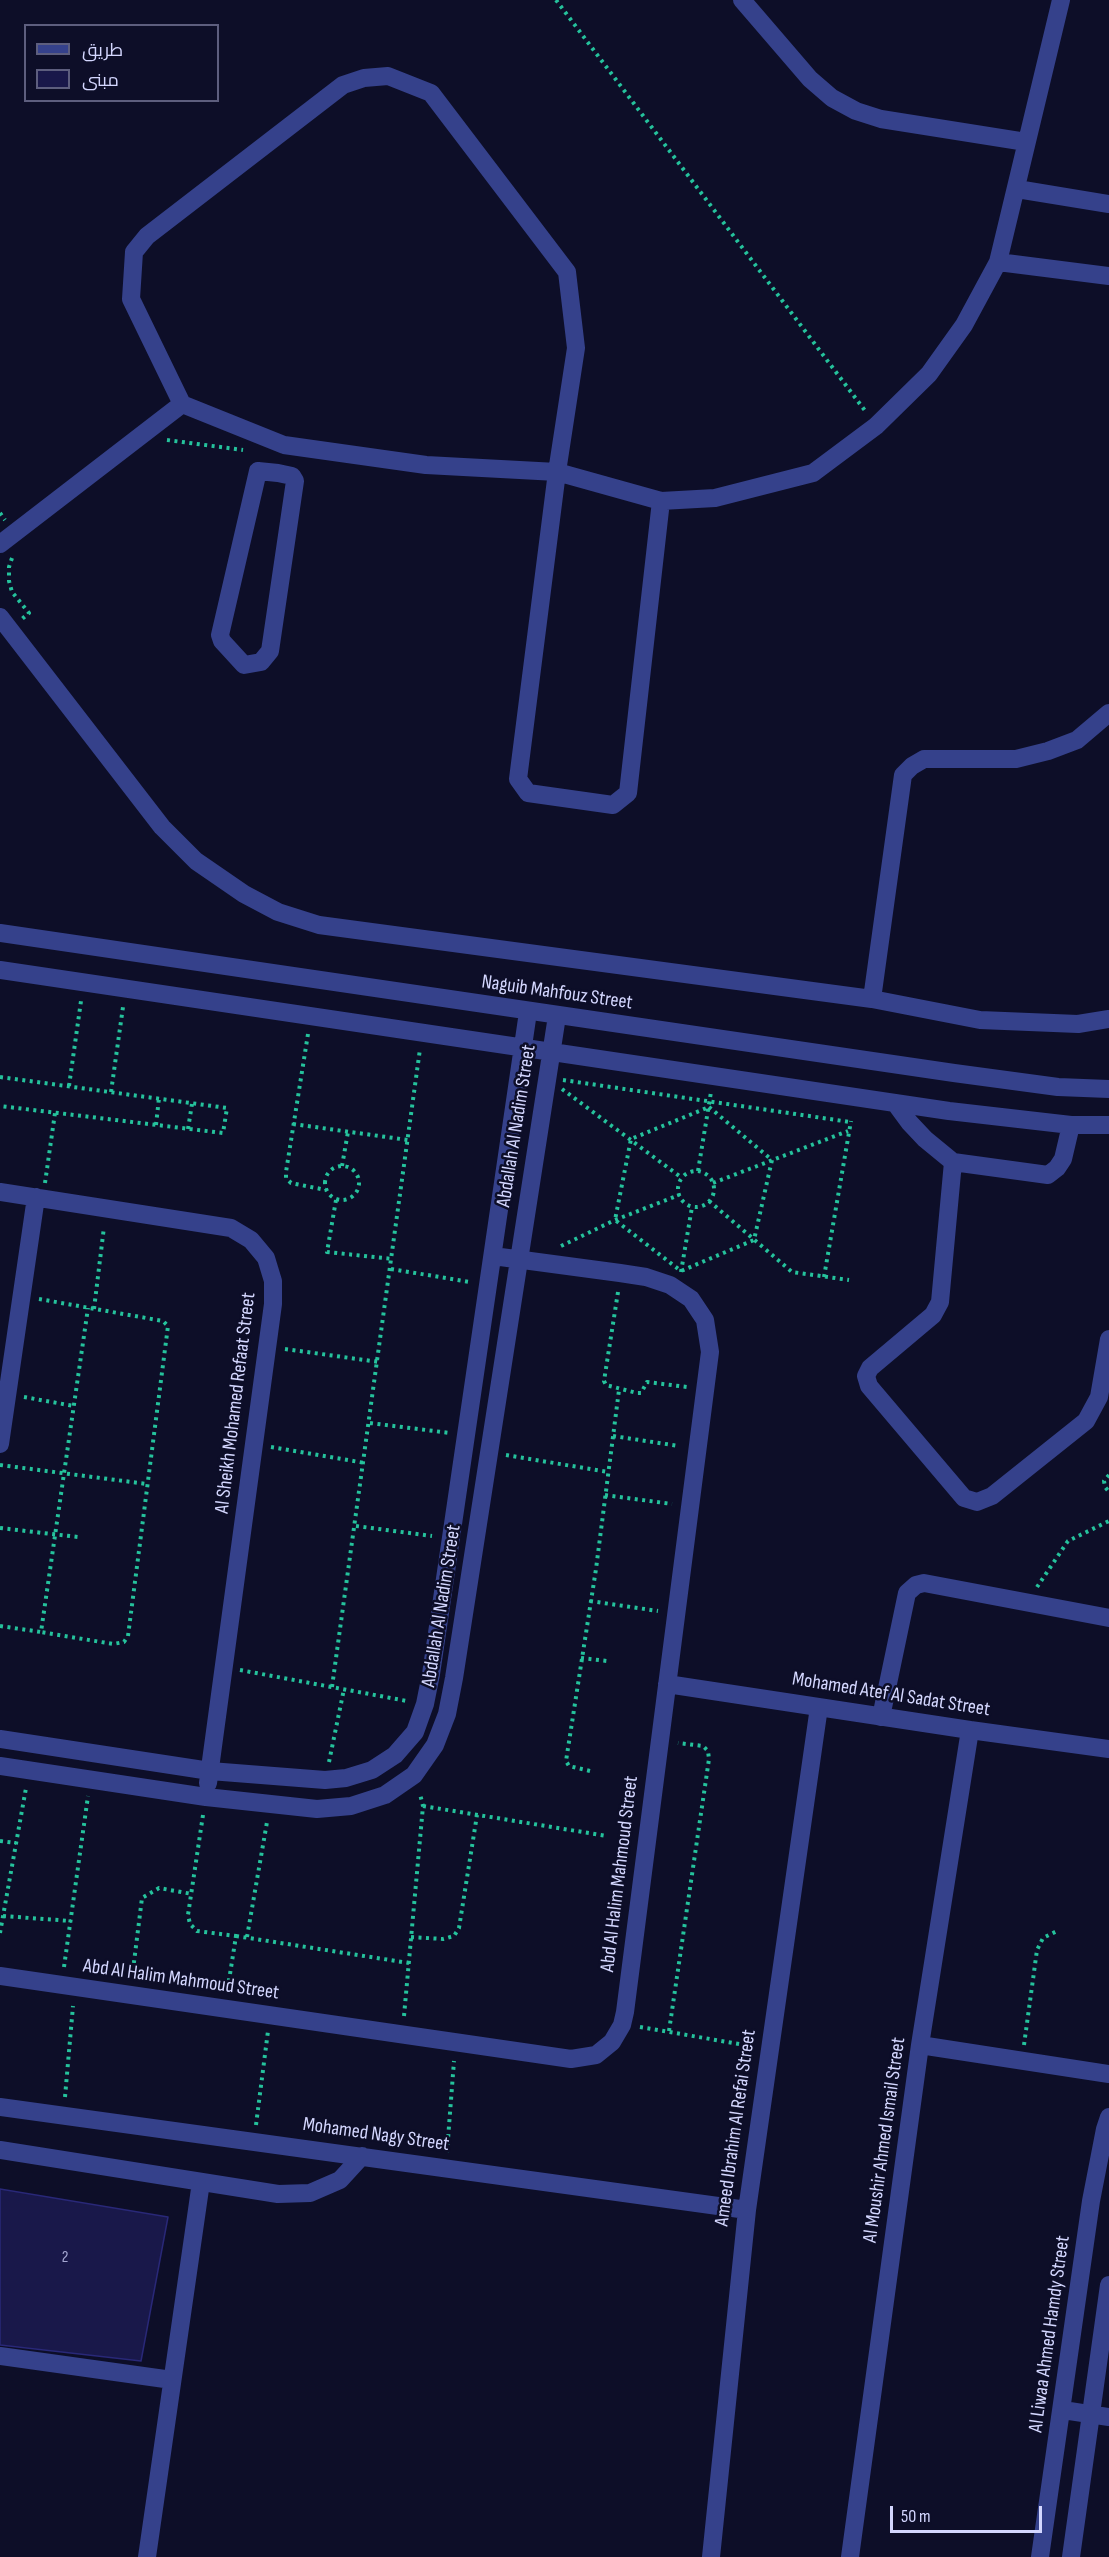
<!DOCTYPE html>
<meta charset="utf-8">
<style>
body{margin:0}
#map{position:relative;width:1109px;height:2557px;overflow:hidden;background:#0d0e28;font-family:"Sofia Sans Condensed",Cairo,sans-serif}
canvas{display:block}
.legend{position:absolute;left:24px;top:24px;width:195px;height:78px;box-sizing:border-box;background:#0d0e28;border:2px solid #5d5e7e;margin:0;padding:8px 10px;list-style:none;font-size:18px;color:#d4d7ff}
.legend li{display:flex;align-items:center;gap:12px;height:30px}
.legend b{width:30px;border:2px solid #5d5e7e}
.scale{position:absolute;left:890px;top:2506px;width:152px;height:27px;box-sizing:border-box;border:3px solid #d4d7ff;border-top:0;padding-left:8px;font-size:18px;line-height:21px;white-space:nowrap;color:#d4d7ff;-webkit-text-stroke:4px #0d0e28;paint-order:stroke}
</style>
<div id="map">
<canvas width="1109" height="2557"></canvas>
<ul class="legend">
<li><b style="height:8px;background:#35418b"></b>طريق</li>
<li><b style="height:16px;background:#19184a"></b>مبنى</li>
</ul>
<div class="scale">50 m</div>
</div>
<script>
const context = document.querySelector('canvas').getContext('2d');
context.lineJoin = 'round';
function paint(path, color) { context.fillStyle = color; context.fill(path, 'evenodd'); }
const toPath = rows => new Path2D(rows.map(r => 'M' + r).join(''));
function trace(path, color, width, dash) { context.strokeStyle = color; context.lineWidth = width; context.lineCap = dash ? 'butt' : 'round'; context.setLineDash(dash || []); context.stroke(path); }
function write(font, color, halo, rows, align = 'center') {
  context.font = font + ' "Sofia Sans Condensed",sans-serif'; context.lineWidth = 5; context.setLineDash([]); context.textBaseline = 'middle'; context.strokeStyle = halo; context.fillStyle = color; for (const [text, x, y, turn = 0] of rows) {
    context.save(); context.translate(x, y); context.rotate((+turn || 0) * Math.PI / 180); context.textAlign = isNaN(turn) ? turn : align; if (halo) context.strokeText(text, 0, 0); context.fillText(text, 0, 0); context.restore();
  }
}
const building = toPath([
 [0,2189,168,2217,141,2361,0,2345,0,2189]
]);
paint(building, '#19184a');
trace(building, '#292878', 1.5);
trace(toPath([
 [556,0,866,412],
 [167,440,243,450],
 [0,513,5,520],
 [12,558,9,567,9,581,12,592,29,613,22,619],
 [308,1034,286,1172,286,1178,291,1183,326,1190],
 [0,1077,227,1108,223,1133,0,1106],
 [563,1080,850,1122],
 [69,1086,81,1001],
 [562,1089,682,1178],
 [111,1092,123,1007],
 [709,1107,772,1160,754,1240,681,1271,615,1220,631,1139,709,1107],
 [293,1124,408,1140],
 [156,1125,159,1098],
 [188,1129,192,1104],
 '325 1183a17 17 0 1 1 34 0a17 17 0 1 1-34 0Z',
 [342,1166,348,1132],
 [698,1171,711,1092],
 '678 1189a18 18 0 1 1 36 0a18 18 0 1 1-36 0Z',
 [45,1183,55,1113],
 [713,1183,848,1131],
 [336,1200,327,1252,393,1259],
 [709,1201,792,1272,849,1280],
 [561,1246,615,1220,679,1195],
 [391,1269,470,1282],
 [681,1272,692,1207],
 [824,1277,851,1121],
 [618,1292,604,1381,606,1385,637,1393,641,1393,647,1382,687,1387],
 [39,1299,163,1321,168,1326,128,1636,124,1642,113,1644,41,1632],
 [94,1309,104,1227],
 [285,1349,379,1362],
 [24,1397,74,1406],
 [370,1423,450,1433],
 [613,1436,679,1446],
 [271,1447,365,1463],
 [506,1455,608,1472],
 [0,1465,147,1484],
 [1109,1475,1104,1481,1105,1487,1109,1492],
 [605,1495,672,1504],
 [356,1526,432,1536],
 [0,1528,78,1537],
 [1037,1587,1068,1541,1109,1521],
 [590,1601,658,1611],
 [0,1626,41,1632,88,1308],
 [581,1658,607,1661],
 [240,1670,407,1701],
 [332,1687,420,1049],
 [329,1762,344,1689],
 [590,1771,569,1766,566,1761,596,1569,619,1390],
 [423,1806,607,1836],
 [203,1815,188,1915,190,1924,197,1931,236,1936,227,1993],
 [0,1841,16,1843],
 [3,1916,71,1921],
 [0,1933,26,1788],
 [236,1936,409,1963],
 [247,1937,267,1822],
 [411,1937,443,1939,454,1936,459,1928,477,1815],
 [64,1967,88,1796],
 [132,1978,142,1898,159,1888,192,1894],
 [404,2016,423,1806,420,1794],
 [640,2027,751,2046],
 [669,2031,709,1759,708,1751,703,1746,678,1743],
 [1024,2045,1037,1950,1043,1938,1057,1931],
 [65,2097,73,2006],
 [256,2125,268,2031],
 [447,2152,454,2061]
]), '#25c29c', 4, [3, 4.5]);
trace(toPath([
 [742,0,810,79,832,98,856,111,881,119,1026,142],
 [1017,189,1109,204],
 [998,262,1109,276],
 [258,471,278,473,292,476,295,481,270,651,261,662,244,665,222,641,220,635,258,471],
 [661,501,628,793,613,805,528,793,518,779,557,472,576,348,567,272,431,93,388,76,364,78,343,85,147,236,134,252,131,299,182,404,284,445,426,465,557,472,661,501,715,498,813,473,876,426,929,374,964,325,998,262,1061,0],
 [0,544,182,404],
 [0,617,162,827,196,861,244,894,278,912,319,925,872,999,980,1020,1078,1024,1109,1019],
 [0,933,954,1073,1058,1087,1109,1089],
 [0,970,949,1111,1071,1125,1109,1125],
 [872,999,903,775,912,766,924,759,1016,759,1048,751,1077,740,1109,713],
 [895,1103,909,1122,925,1139,953,1162,1048,1175,1057,1168,1063,1159,1071,1125],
 [953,1162,940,1302,933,1315,870,1368,866,1376,869,1386,964,1498,977,1502,992,1496,1086,1421,1099,1397,1109,1339],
 [0,1192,231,1228,251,1240,266,1258,273,1281,273,1304,208,1783],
 [0,1444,36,1197],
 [667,1684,970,1730,1109,1749],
 [881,1717,907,1593,916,1585,924,1583,1109,1618],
 [0,1739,210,1771,325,1780,346,1778,372,1770,395,1755,415,1732,425,1704,431,1674,528,1012],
 [0,1766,206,1797,317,1809,351,1806,385,1795,414,1775,435,1745,447,1714,454,1678,557,1016],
 [0,1976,571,2059,596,2055,612,2042,622,2025,625,2012,710,1352,705,1320,691,1299,670,1285,646,1277,620,1273,493,1256],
 [920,2045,1109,2074],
 [0,2107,747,2210],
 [0,2150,278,2194,310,2193,340,2180,362,2156],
 [0,2356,172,2380],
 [1063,2410,1109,2417],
 [147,2557,201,2182],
 [711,2557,747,2210,819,1707],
 [850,2557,920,2045,970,1730],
 [1040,2557,1091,2201,1105,2129,1109,2117],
 [1071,2557,1109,2285]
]), '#35418b', 18);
write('16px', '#a5a7d2', null, [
 ["2",65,2258]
]);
write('20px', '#d4d7ff', '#0d0e28', [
 ["Naguib Mahfouz Street",557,993,8],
 ["Abdallah Al Nadim Street",517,1126,-81],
 ["Al Sheikh Mohamed Refaat Street",236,1403,-83],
 ["Abdallah Al Nadim Street",442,1606,-81],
 ["Mohamed Atef Al Sadat Street",891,1695,9],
 ["Abd Al Halim Mahmoud Street",620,1874,-83],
 ["Abd Al Halim Mahmoud Street",181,1980,8],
 ["Ameed Ibrahim Al Refai Street",736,2128,-82],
 ["Mohamed Nagy Street",376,2135,8],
 ["Al Moushir Ahmed Ismail Street",885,2140,-82],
 ["Al Liwaa Ahmed Hamdy Street",1050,2334,-82]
]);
</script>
